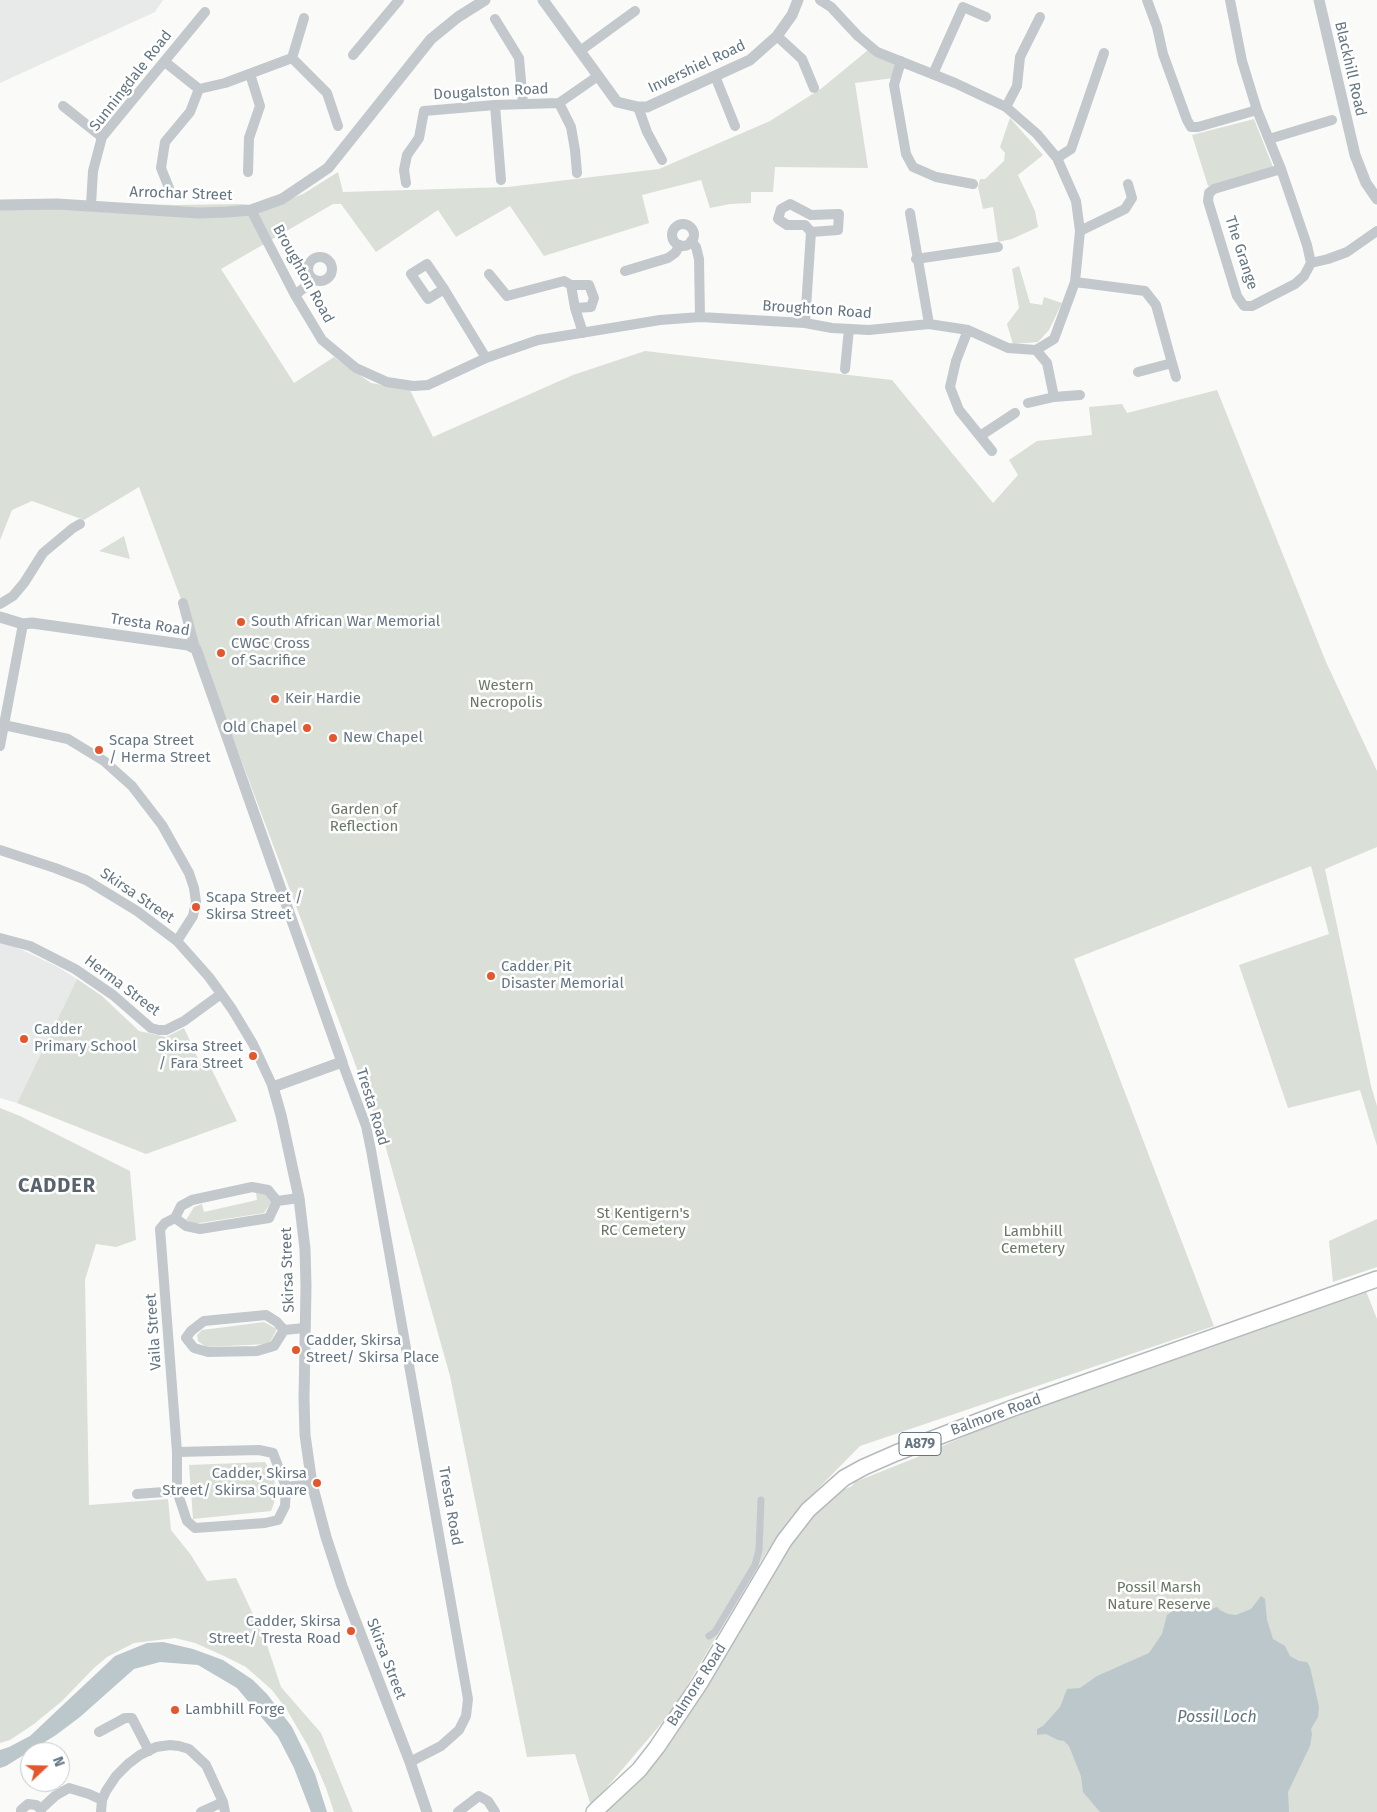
<!DOCTYPE html>
<style>
body{margin:0}
#map{position:relative;width:1377px;height:1812px;overflow:hidden;background:#fafaf8;font-family:"Fira Sans",sans-serif}
canvas{display:block}
.north{position:absolute;left:20px;top:1742px;width:50px;height:50px;box-sizing:border-box;background:#fff;border:1px solid #c1c8cd;border-radius:50%;rotate:69deg;font-size:14px;font-weight:700;line-height:20px;text-align:center;color:#657683}
.north::after{content:'';display:block;margin:auto;width:18px;height:22px;background:#e4572e;clip-path:polygon(50% 0,100% 100%,50% 72%,0 100%)}
</style>
<div id="map">
<canvas width="1377" height="1812"></canvas>
<div class="north">N</div>
</div>
<script>
const context = document.querySelector('canvas').getContext('2d');
context.lineJoin = 'round';
function paint(path, color) { context.fillStyle = color; context.fill(path, 'evenodd'); }
const toPath = rows => new Path2D(rows.map(r => 'M' + r).join(''));
function trace(path, color, width, dash) { context.strokeStyle = color; context.lineWidth = width; context.lineCap = dash ? 'butt' : 'round'; context.setLineDash(dash || []); context.stroke(path); }
function write(font, color, halo, rows, align = 'center') {
  context.font = font + ' "Fira Sans",sans-serif'; context.lineWidth = 5; context.setLineDash([]); context.textBaseline = 'middle'; context.strokeStyle = halo; context.fillStyle = color; for (const [text, x, y, turn = 0] of rows) {
    context.save(); context.translate(x, y); context.rotate((+turn || 0) * Math.PI / 180); context.textAlign = isNaN(turn) ? turn : align; if (halo) context.strokeText(text, 0, 0); context.fillText(text, 0, 0); context.restore();
  }
}
paint(toPath([
 [0,0,163,0,155,12,0,83],
 [0,943,14,946,58,967,77,979,17,1103,0,1098]
]), '#e8e9e9');
paint(toPath([
 [868,50,897,63,893,78,855,83,868,168,775,167,773,192,751,192,751,203,730,204,710,208,701,180,642,195,649,223,544,256,510,206,456,237,438,210,376,252,341,204,333,204,221,269,294,383,334,357,371,383,410,390,433,437,573,375,645,351,892,380,993,503,1018,475,1009,460,1037,441,1092,435,1089,407,1122,404,1127,413,1217,390,1326,662,1377,771,1377,847,1325,869,1371,1086,1377,1106,1377,1146,1360,1090,1288,1108,1239,965,1329,934,1311,866,1074,959,1214,1326,860,1446,807,1500,766,1553,672,1711,591,1806,575,1754,527,1757,450,1376,384,1141,139,487,84,520,32,501,12,510,0,540,0,206,16,201,176,205,242,204,265,208,303,194,338,172,343,192,508,187,659,169,770,121,822,88],
 [1010,118,1043,155,1018,175,1035,211,1038,227,1012,239,998,242,993,207,983,209,978,187,980,179,985,179,1004,161,1005,153,1000,147],
 [1254,119,1273,167,1208,186,1192,135],
 [1019,266,1030,303,1042,305,1044,297,1062,303,1049,330,1038,342,1013,344,1007,324,1019,308,1012,269],
 [124,536,130,559,99,551],
 [77,979,102,996,139,1031,166,1037,184,1028,202,1067,209,1064,237,1121,146,1154,17,1103],
 [0,1108,20,1116,130,1171,136,1240,116,1247,96,1244,85,1280,89,1505,168,1499,171,1530,191,1555,207,1581,236,1578,266,1642,281,1687,321,1733,353,1812,334,1812,326,1788,308,1746,287,1710,272,1690,246,1667,222,1655,195,1643,175,1638,134,1643,107,1657,94,1668,62,1701,34,1724,10,1740,0,1743],
 [264,1191,272,1201,264,1213,193,1224,186,1220,194,1207,202,1204,204,1212,257,1200,256,1193],
 [1377,1219,1377,1267,1333,1282,1329,1241],
 [1366,1291,1377,1319,1377,1812,603,1812,737,1633,798,1532,827,1497,852,1486,855,1482,915,1458,1016,1414],
 [264,1322,277,1329,269,1344,206,1347,198,1341,197,1335,202,1330],
 [265,1462,274,1478,276,1497,271,1511,193,1519,189,1465]
]), '#dadfd7');
paint(toPath([
 [1261,1596,1265,1599,1267,1620,1273,1639,1285,1646,1290,1656,1299,1661,1307,1662,1310,1667,1319,1707,1318,1717,1311,1729,1312,1734,1310,1746,1288,1792,1289,1812,1100,1812,1083,1792,1081,1776,1069,1746,1064,1741,1058,1740,1046,1734,1037,1735,1037,1729,1043,1726,1060,1707,1067,1689,1080,1688,1097,1676,1149,1653,1162,1634,1167,1615,1181,1606,1208,1610,1217,1607,1220,1610,1228,1614,1236,1615,1251,1609],
 [163,1642,193,1649,223,1660,253,1680,267,1694,292,1727,315,1774,327,1812,311,1812,294,1768,278,1737,237,1688,198,1665,160,1662,134,1669,80,1717,56,1735,6,1766,0,1768,0,1750,9,1747,30,1736,115,1656,147,1643]
]), '#bbc7cb');
const primary = toPath([
 [594,1812,639,1770,657,1747,700,1683,784,1541,808,1510,844,1478,864,1467,896,1453,1013,1408,1377,1279]
]);
trace(primary, '#b5babe', 18);
trace(toPath([
 [709,1636,715,1632,755,1565,759,1550,761,1500]
]), '#c3c8cc', 7);
trace(toPath([
 [1147,0,1157,27,1163,54,1187,120,1191,127,1198,127,1257,110],
 [1230,0,1242,61,1257,110,1281,169,1307,245,1311,263,1304,276,1295,284,1252,306,1244,306,1237,296,1208,201,1209,193,1214,189,1281,169],
 [495,19,519,58,523,104],
 [777,36,802,59,814,88],
 [580,51,635,11],
 [353,55,399,0],
 [292,58,304,18],
 [901,61,894,85,906,154,913,167,936,177,973,184],
 [165,62,199,89,225,83,292,58,327,93,338,126],
 [933,74,963,7,986,17],
 [715,76,735,126],
 [559,103,571,127,575,150,577,173],
 [495,105,501,180],
 [63,106,102,137],
 [638,107,647,132,662,160],
 [1006,107,1017,86,1020,57,1040,17],
 [1269,139,1332,120],
 [1057,158,1071,149,1104,53],
 [248,172,249,138,260,106,250,74],
 [406,183,404,170,407,155,419,138,424,111,495,105,559,103,598,76],
 [169,188,161,168,165,142,190,112,199,89],
 [91,205,93,171,102,137,205,12],
 [251,210,295,295,322,340,356,368,387,382,413,386,428,385,486,358,538,340,660,320,700,317,805,323,832,328,869,330,929,324,968,330,1008,348,1036,350,1054,339,1075,282,1080,231,1076,201,1057,158,1037,134,1006,107,955,83,877,52,858,36,831,7,820,0],
 [910,213,929,324],
 '672 235a11 11 0 1 1 22 0a11 11 0 1 1-22 0Z',
 [1080,231,1125,209,1132,198,1128,184],
 [691,241,696,247,699,259,700,317],
 '308 269a12 12 0 1 1 24 0a12 12 0 1 1-24 0Z',
 [916,259,998,247],
 [1311,263,1328,259,1347,252,1377,231],
 [625,271,668,258,675,253,680,245],
 [489,274,507,296,564,281,571,285,575,308,583,333],
 [1075,282,1145,291,1156,305,1172,363,1138,372],
 [571,285,589,285,594,298,591,307,575,308],
 [444,289,428,299,411,274,427,264,444,289,486,358],
 [295,295,314,280],
 [805,323,811,232,805,225,787,225,778,219,781,209,790,204,811,215,839,214,838,230,811,232],
 [968,330,956,361,950,387,959,410,992,451],
 [1036,350,1047,363,1054,397],
 [1172,363,1176,377],
 [845,369,849,329],
 [1028,403,1054,397,1080,395],
 [980,436,1015,413],
 [183,603,195,648],
 [0,604,13,596,24,583,43,553,73,528,80,524],
 [4,725,68,739,104,761,132,786,162,825,189,873,194,888,196,902,193,916,177,941],
 [0,746,23,624],
 [0,850,55,868,86,880,137,911,177,941,209,977,232,1009,253,1044,273,1087],
 [0,938,30,946,75,969,113,995,151,1028,159,1030,166,1030,184,1021,221,994],
 [342,1062,366,1126,371,1150,468,1699,466,1716,459,1730,441,1746,410,1762],
 [277,1201,299,1198],
 [175,1218,186,1226,200,1229,269,1218,277,1201],
 [284,1330,305,1328],
 [186,1338,194,1348,208,1352,257,1351,274,1346,284,1330],
 [186,1338,191,1331,204,1321,266,1315,277,1322,284,1330],
 [177,1452,259,1450,273,1453,286,1487,285,1506,278,1520,265,1523,195,1528,187,1521,177,1491,177,1452,160,1229,165,1223,175,1218,181,1206,192,1200,252,1187,268,1190,277,1201],
 [286,1487,312,1484],
 [137,1494,177,1491],
 [99,1732,125,1718,132,1718,149,1751],
 [41,1809,55,1796,69,1788,89,1794,102,1800],
 [21,1812,21,1810,28,1804,36,1805,41,1809,41,1812],
 [101,1812,102,1800,106,1791,116,1776,128,1764,140,1755,156,1747,170,1745,179,1746,189,1749,206,1765,223,1802,225,1812],
 [201,1812,223,1802],
 [458,1812,479,1796,488,1801,495,1812]
]), '#c3c8cc', 10);
trace(toPath([
 [543,0,617,102,638,107,647,107,750,60,777,36,792,15,798,0],
 [1319,0,1355,155,1366,183,1377,199],
 [0,205,57,204,199,213,227,212,251,210,282,199,328,168,431,39,458,17,485,0],
 [0,617,23,624,32,623,188,645,196,649,342,1062,273,1087,281,1115,299,1198,305,1249,306,1286,304,1399,305,1435,312,1484,326,1537,342,1586,410,1762,427,1812]
]), '#c3c8cc', 11);
trace(primary, '#fff', 15);
for (const [x, y, r, color] of [
 [241,622,5,"#e4572e"],
 [221,653,5,"#e4572e"],
 [275,699,5,"#e4572e"],
 [307,728,5,"#e4572e"],
 [333,738,5,"#e4572e"],
 [99,750,5,"#e4572e"],
 [196,907,5,"#e4572e"],
 [491,976,5,"#e4572e"],
 [24,1039,5,"#e4572e"],
 [253,1056,5,"#e4572e"],
 [296,1350,5,"#e4572e"],
 [317,1483,5,"#e4572e"],
 [351,1631,5,"#e4572e"],
 [175,1710,5,"#e4572e"]
]) { const dot = new Path2D(); dot.arc(x, y, r, 0, 2 * Math.PI); context.fillStyle = color; context.fill(dot); trace(dot, '#fff', 2); }
for (const [x, y, w] of [
 [920,1444,42]
]) { const box = new Path2D(); box.roundRect(x - w / 2, y - 11.5, w, 23, 4); context.fillStyle = '#fff'; context.fill(box); trace(box, '#657683', 1); }
write('bold 14px', '#657683', null, [
 ["A879",920,1444]
]);
write('15px', '#657683', '#fff', [
 ["Invershiel Road",697,67,-25],
 ["Blackhill Road",1350,69,77],
 ["Sunningdale Road",131,81,-52],
 ["Dougalston Road",491,92,-3],
 ["Arrochar Street",181,194,2],
 ["The Grange",1241,253,72],
 ["Broughton Road",303,274,61],
 ["Broughton Road",817,310,4],
 ["Tresta Road",150,625,9],
 ["Skirsa Street",137,896,34],
 ["Herma Street",122,986,37],
 ["Tresta Road",372,1107,73],
 ["Skirsa Street",288,1270,-92],
 ["Vaila Street",154,1332,-94],
 ["Balmore Road",996,1415,-20],
 ["Tresta Road",450,1506,80],
 ["Skirsa Street",386,1659,69],
 ["Balmore Road",697,1685,-57]
]);
write('15px', '#657683', '#fff', [
 ["South African War Memorial",251,622],
 ["CWGC Cross",231,644],
 ["of Sacrifice",231,661],
 ["Keir Hardie",285,699],
 ["Old Chapel",297,728,"right"],
 ["New Chapel",343,738],
 ["Scapa Street",109,741],
 ["/ Herma Street",109,758],
 ["Scapa Street /",206,898],
 ["Skirsa Street",206,915],
 ["Cadder Pit",501,967],
 ["Disaster Memorial",501,984],
 ["Cadder",34,1030],
 ["Primary School",34,1047],
 ["Skirsa Street",243,1047,"right"],
 ["/ Fara Street",243,1064,"right"],
 ["Cadder, Skirsa",306,1341],
 ["Street/ Skirsa Place",306,1358],
 ["Cadder, Skirsa",307,1474,"right"],
 ["Street/ Skirsa Square",307,1491,"right"],
 ["Cadder, Skirsa",341,1622,"right"],
 ["Street/ Tresta Road",341,1639,"right"],
 ["Lambhill Forge",185,1710]
], 'left');
write('15px', '#687a64', '#fff', [
 ["Western",506,686],
 ["Necropolis",506,703],
 ["Garden of",364,810],
 ["Reflection",364,827],
 ["St Kentigern's",643,1214],
 ["RC Cemetery",643,1231],
 ["Lambhill",1033,1232],
 ["Cemetery",1033,1249],
 ["Possil Marsh",1159,1588],
 ["Nature Reserve",1159,1605]
]);
write('italic 16px', '#60757c', '#fff', [
 ["Possil Loch",1217,1718]
]);
context.letterSpacing = '1px';
write('bold 20px', '#57646e', '#fff', [
 ["CADDER",57,1186]
]);
context.letterSpacing = '0px';
</script>
